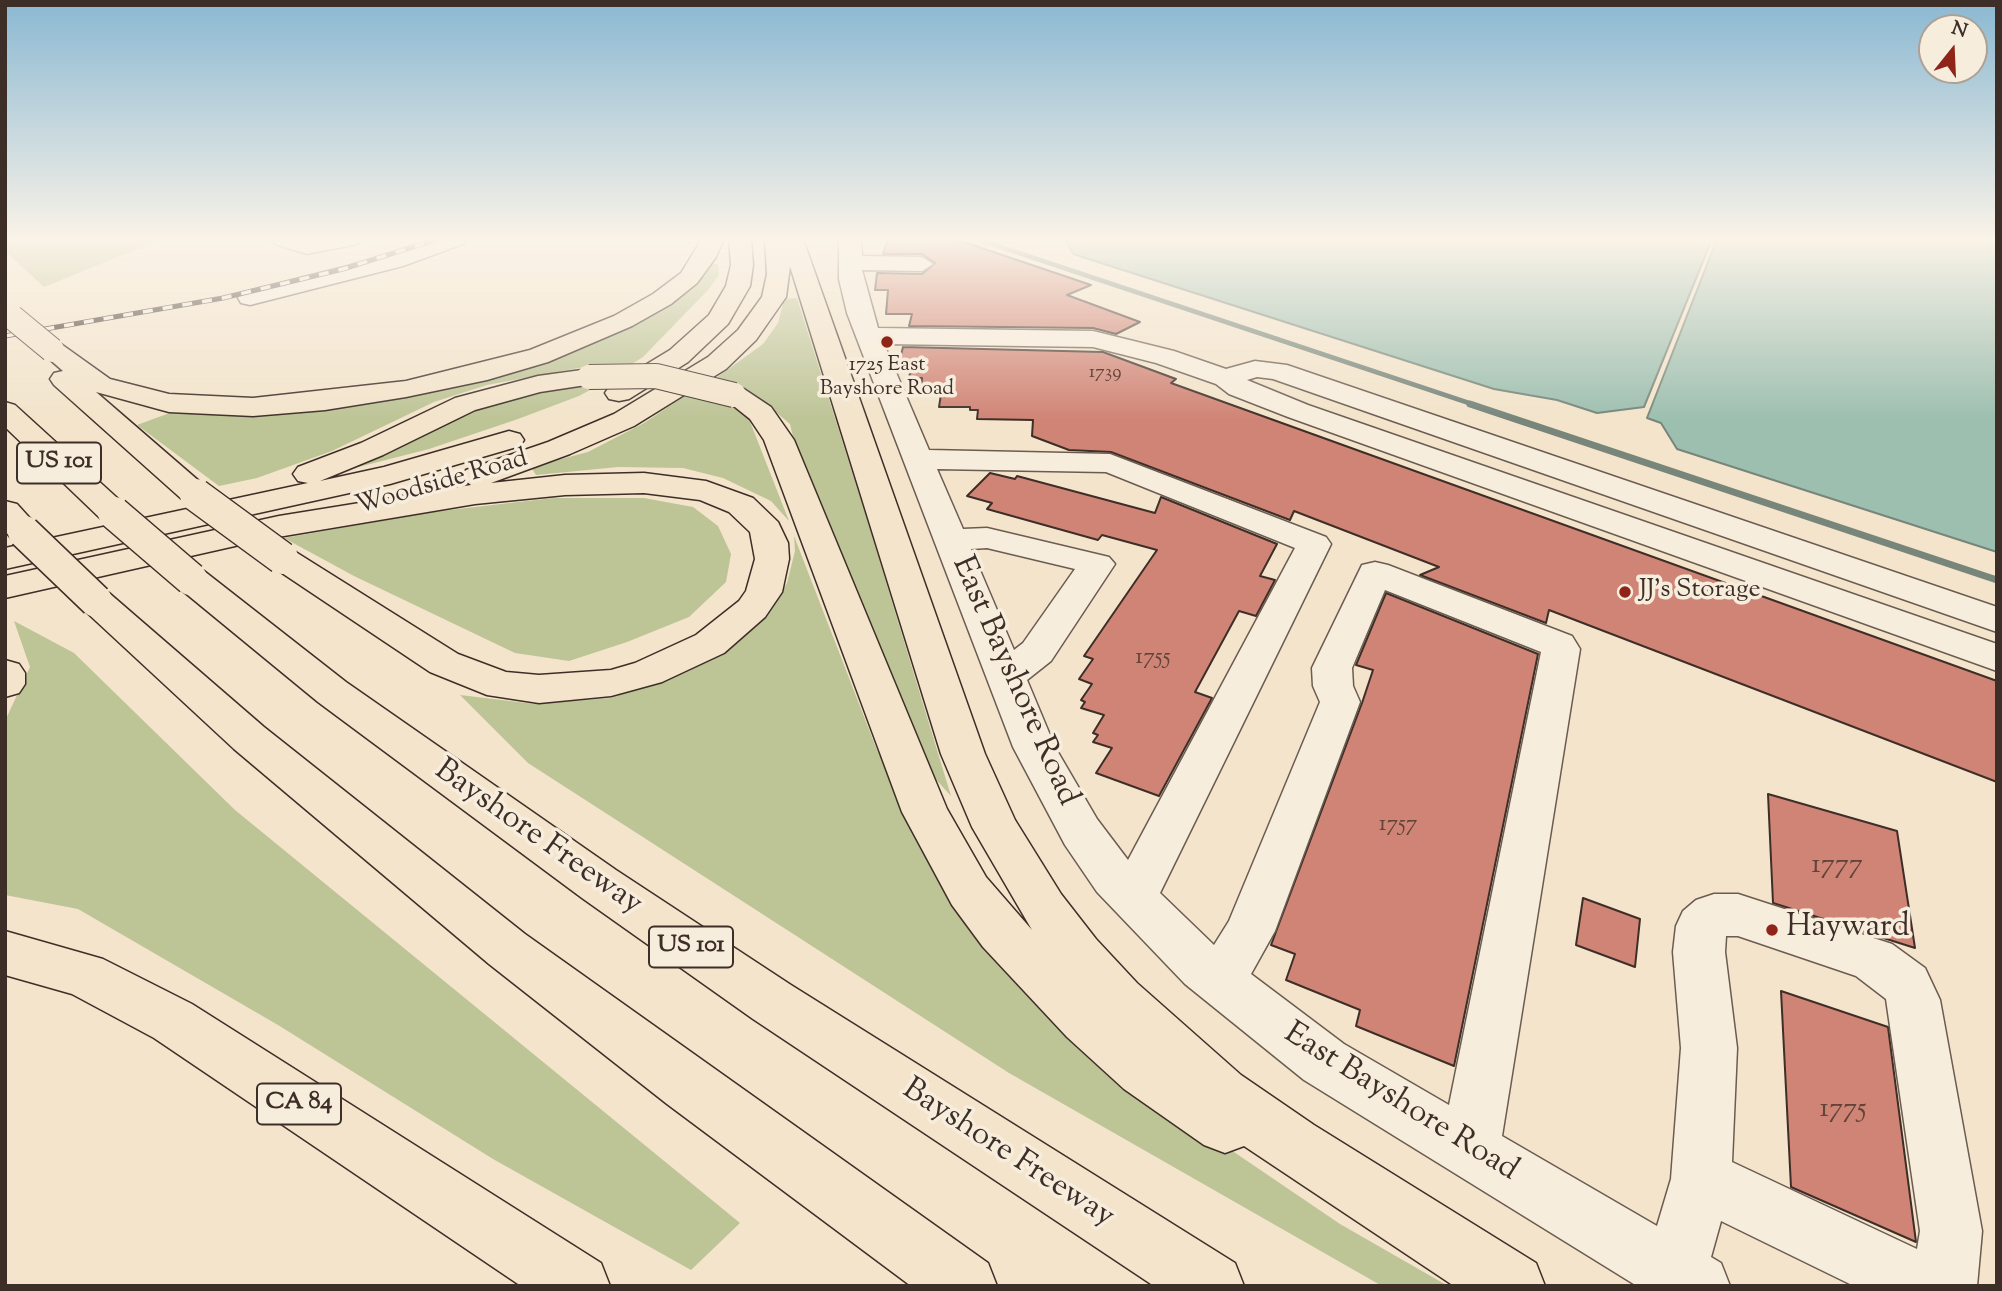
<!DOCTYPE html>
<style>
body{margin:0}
#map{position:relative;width:2002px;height:1291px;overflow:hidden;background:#f3e4cb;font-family:"Sorts Mill Goudy",serif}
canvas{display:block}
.frame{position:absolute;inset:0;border:7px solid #3e2e28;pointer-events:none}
.north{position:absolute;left:1918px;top:14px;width:70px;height:70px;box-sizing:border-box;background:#f7eddd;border:2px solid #ada195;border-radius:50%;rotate:18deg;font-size:19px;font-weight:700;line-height:28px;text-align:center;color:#3e2e28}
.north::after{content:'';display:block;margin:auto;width:24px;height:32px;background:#8f2418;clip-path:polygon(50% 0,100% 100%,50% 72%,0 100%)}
</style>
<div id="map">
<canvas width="2002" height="1291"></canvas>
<div class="frame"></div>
<div class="north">N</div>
</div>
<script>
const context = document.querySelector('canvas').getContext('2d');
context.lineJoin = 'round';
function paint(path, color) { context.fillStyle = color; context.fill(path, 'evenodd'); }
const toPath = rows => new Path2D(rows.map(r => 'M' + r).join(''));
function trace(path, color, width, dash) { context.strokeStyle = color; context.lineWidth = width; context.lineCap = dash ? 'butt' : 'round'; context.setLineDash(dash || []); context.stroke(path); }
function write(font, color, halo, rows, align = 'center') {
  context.font = font + ' "Sorts Mill Goudy",serif'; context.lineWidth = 7; context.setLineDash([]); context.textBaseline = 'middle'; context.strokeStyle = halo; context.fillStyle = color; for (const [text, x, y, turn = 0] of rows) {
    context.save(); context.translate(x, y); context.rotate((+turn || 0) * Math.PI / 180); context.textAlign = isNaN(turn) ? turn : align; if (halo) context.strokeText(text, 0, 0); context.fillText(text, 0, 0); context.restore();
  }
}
paint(toPath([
 [5,239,162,239,44,287,5,251],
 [710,264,718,264,719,275,709,289,643,357,632,364,584,367,487,385,434,402,332,451,257,478,219,486,137,425,175,411,238,415,326,410,386,401,555,360,619,330],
 [797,298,866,516,951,796,921,763,798,458,790,424,758,397,716,378,763,344,778,323,784,299],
 [610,379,579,396,518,419,429,449,327,475,331,470,517,392],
 [692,391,717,397,747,414,789,521,771,501,723,478,683,468,618,467,536,475,531,467,588,452,644,423],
 [553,498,644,498,693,507,718,526,731,554,726,582,689,617,627,642,569,661,515,653,354,576,284,538,432,512],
 [794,536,875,745,921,850,969,927,1116,1072,1340,1224,1448,1286,1382,1286,1009,1073,528,763,460,695,535,704,611,698,685,673,732,647,765,618,787,583,795,551],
 [14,621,74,653,235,810,740,1223,691,1270,493,1159,278,1025,78,909,5,895,5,721,30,667]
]), '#bdc496');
const water = toPath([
 [1065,239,1712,239,1644,407,1597,413,1557,400,1494,389,1073,254,1065,239],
 [1717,239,1997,239,1997,552,1677,449,1661,423,1647,418,1717,239]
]);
paint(water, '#9dbfb0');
trace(water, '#77857a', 2);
trace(toPath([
 [977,239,1475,405]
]), '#77857a', 5);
trace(toPath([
 [1470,404,1997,580]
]), '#77857a', 7);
const building = toPath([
 [888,239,955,239,1091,285,1067,295,1140,322,1116,334,1093,328,909,326,912,314,886,314,888,290,875,290,877,273,922,274,935,263,922,254,883,254,888,239],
 [903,347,1103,352,1176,379,1171,383,1997,681,1997,782,1549,610,1546,623,1420,575,1439,567,1294,511,1290,520,1111,452,1069,450,1032,436,1033,420,977,419,978,410,970,410,970,407,939,407,942,388,921,388,922,378,909,378,912,363,899,363,903,347],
 [990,473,1015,479,1017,476,1155,513,1161,497,1277,544,1260,576,1275,580,1256,616,1239,611,1195,692,1212,698,1159,796,1096,773,1112,748,1093,742,1098,735,1093,733,1104,715,1081,708,1085,702,1081,700,1092,684,1079,679,1093,659,1084,656,1157,550,1102,535,1098,540,987,509,992,503,967,496,990,473],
 [1386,593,1538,654,1454,1066,1356,1026,1360,1010,1286,980,1295,954,1271,945,1362,703,1373,670,1356,665,1386,593],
 [1768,794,1897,831,1915,948,1773,903,1768,794],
 [1583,898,1640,919,1635,967,1576,945,1583,898],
 [1781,991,1888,1027,1916,1242,1791,1187,1781,991]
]);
paint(building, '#d08475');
trace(building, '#3e2e28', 2);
const minor = toPath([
 [272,239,308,240,361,239,358,244,307,254,275,244,272,239],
 [435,239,466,239,463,244,403,266,250,305,241,303,238,298,241,293,387,256,435,239],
 [839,239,861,239,862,256,922,257,933,264,922,271,862,270,878,328,1093,331,1174,351,1226,369,1255,361,1287,365,1997,607,1997,632,1273,379,1257,377,1247,380,1308,405,1997,644,1997,671,1288,417,1229,394,1216,384,1156,363,1093,347,884,344,929,450,1110,454,1326,537,1331,544,1160,893,1214,945,1229,921,1320,702,1313,686,1312,668,1362,565,1375,562,1388,565,1572,636,1580,649,1502,1136,1657,1226,1671,1179,1681,1048,1673,952,1676,926,1683,911,1696,900,1714,894,1738,894,1892,944,1925,968,1940,1000,1982,1231,1977,1286,1854,1286,1721,1221,1711,1257,1721,1263,1730,1286,1637,1286,1304,1080,1185,984,1097,892,1065,845,1013,747,847,313,839,279,839,239],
 [937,469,1106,472,1295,548,1128,860,1097,819,1055,747,1027,680,1051,661,1115,564,1109,557,987,528,963,529,937,469],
 [987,548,1075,569,1023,643,1014,650,971,549,987,548],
 [1385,590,1541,652,1449,1105,1344,1044,1251,974,1275,931,1360,702,1353,686,1352,668,1385,590],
 [1726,936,1738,936,1856,976,1886,999,1920,1231,1917,1249,1732,1162,1737,1048,1725,952,1726,936]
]);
const highway = toPath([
 [702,239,724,239,716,257,697,283,671,304,632,326,548,362,487,380,406,397,325,410,253,416,169,412,96,392,207,488,212,495,207,502,196,505,185,502,54,385,50,379,54,373,63,371,39,350,43,344,61,344,110,379,169,394,253,398,406,381,530,350,614,316,653,294,681,273,702,239],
 [729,239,751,239,753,265,750,286,728,324,688,362,629,399,619,401,609,399,605,393,609,387,670,350,709,315,726,286,731,265,729,239],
 [765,239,803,239,985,754,1015,820,1061,894,1096,939,1137,983,1241,1075,1314,1125,1536,1263,1545,1286,1454,1286,1244,1146,1225,1153,1204,1145,1124,1089,1067,1037,983,947,952,905,902,812,764,440,750,419,720,395,724,389,734,387,744,389,771,407,794,440,947,809,986,877,1032,930,972,827,941,754,790,266,786,297,756,340,726,369,634,426,570,454,491,483,565,475,644,473,706,481,753,498,778,522,788,543,789,559,782,592,765,617,724,653,662,682,611,696,539,703,487,695,430,672,270,565,265,558,270,551,282,548,294,551,458,654,506,672,539,675,611,670,635,663,696,635,739,601,746,591,755,559,750,532,729,512,700,500,644,493,565,495,475,504,266,539,5,598,5,576,279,516,471,485,461,477,466,470,548,442,614,414,708,357,738,330,762,297,767,274,765,239],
 [589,369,599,371,603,377,599,383,540,392,475,410,383,455,320,481,384,467,509,431,520,434,524,440,520,446,390,484,5,569,5,548,308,483,298,481,293,474,298,467,361,443,455,398,538,376,589,369],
 [5,402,15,405,126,506,130,513,126,520,114,523,102,520,5,427,5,402],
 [5,501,17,504,36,525,41,532,36,539,24,542,12,539,5,531,5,501],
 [191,568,204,571,346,682,616,870,791,985,1235,1263,1244,1286,1154,1286,753,1019,582,898,318,702,178,587,173,579,178,571,191,568],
 [96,590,109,593,264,727,525,934,988,1263,997,1286,911,1286,667,1104,489,964,234,749,83,609,78,601,83,593,96,590],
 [5,660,19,664,25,673,25,684,19,693,5,697,5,660],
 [5,931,103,959,192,1004,601,1263,610,1286,521,1286,154,1038,72,994,5,975,5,931]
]);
trace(minor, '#6b5c51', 3);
trace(highway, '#3e2e28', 3);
paint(minor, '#f7eddd');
paint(highway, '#f3e4cb');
const rail = toPath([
 [5,336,223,298,343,269,438,239]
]);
trace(rail, '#3e2e28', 5);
trace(rail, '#f7eddd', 3.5, [10]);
const highwayBridgeFar1 = toPath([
 [12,317,52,350],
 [589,377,656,376,734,395]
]);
const highwayBridge = toPath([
 [196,495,282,558],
 [114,513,191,579],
 [24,532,96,601]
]);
trace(highwayBridgeFar1, '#3e2e28', 26, []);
trace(highwayBridge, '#3e2e28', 35, []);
trace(highwayBridgeFar1, '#f3e4cb', 24);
trace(highwayBridge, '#f3e4cb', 32);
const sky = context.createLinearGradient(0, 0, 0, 420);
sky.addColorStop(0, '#8ab8d2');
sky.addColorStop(0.57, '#faf3e8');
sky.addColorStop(1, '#faf3e800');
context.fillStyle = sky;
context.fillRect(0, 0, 2002, 420);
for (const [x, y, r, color] of [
 [887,342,7,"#8f2418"],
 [1625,592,7,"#8f2418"],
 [1772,930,7,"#8f2418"]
]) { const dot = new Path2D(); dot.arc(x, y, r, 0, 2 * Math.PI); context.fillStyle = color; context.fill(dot); trace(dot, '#f7eddd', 2.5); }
write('19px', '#62443b', null, [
 ["1739",1105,374]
]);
write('21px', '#3e2e28', '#f7eddd', [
 ["1725 East",887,366],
 ["Bayshore Road",887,390]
]);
write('23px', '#62443b', null, [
 ["1755",1153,659],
 ["1757",1398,826]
]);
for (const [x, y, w] of [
 [59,463,84],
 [691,947,84],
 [299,1104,84]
]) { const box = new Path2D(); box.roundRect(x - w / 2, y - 20.5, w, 41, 5); context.fillStyle = '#f7eddd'; context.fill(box); trace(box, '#3e2e28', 2); }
write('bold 24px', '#3e2e28', null, [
 ["US 101",59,463],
 ["US 101",691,947],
 ["CA 84",299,1104]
]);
write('26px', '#3e2e28', '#f7eddd', [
 ["Woodside Road",442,484,-16]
]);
write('26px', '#3e2e28', '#f7eddd', [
 ["JJ's Storage",1639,592]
], 'left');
write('28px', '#62443b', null, [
 ["1777",1837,867],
 ["1775",1843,1111]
]);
write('32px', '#3e2e28', '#f7eddd', [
 ["East Bayshore Road",1013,682,66],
 ["Bayshore Freeway",537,839,35],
 ["East Bayshore Road",1400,1104,32],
 ["Bayshore Freeway",1007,1155,33]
]);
write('32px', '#3e2e28', '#f7eddd', [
 ["Hayward",1786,930]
], 'left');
</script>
